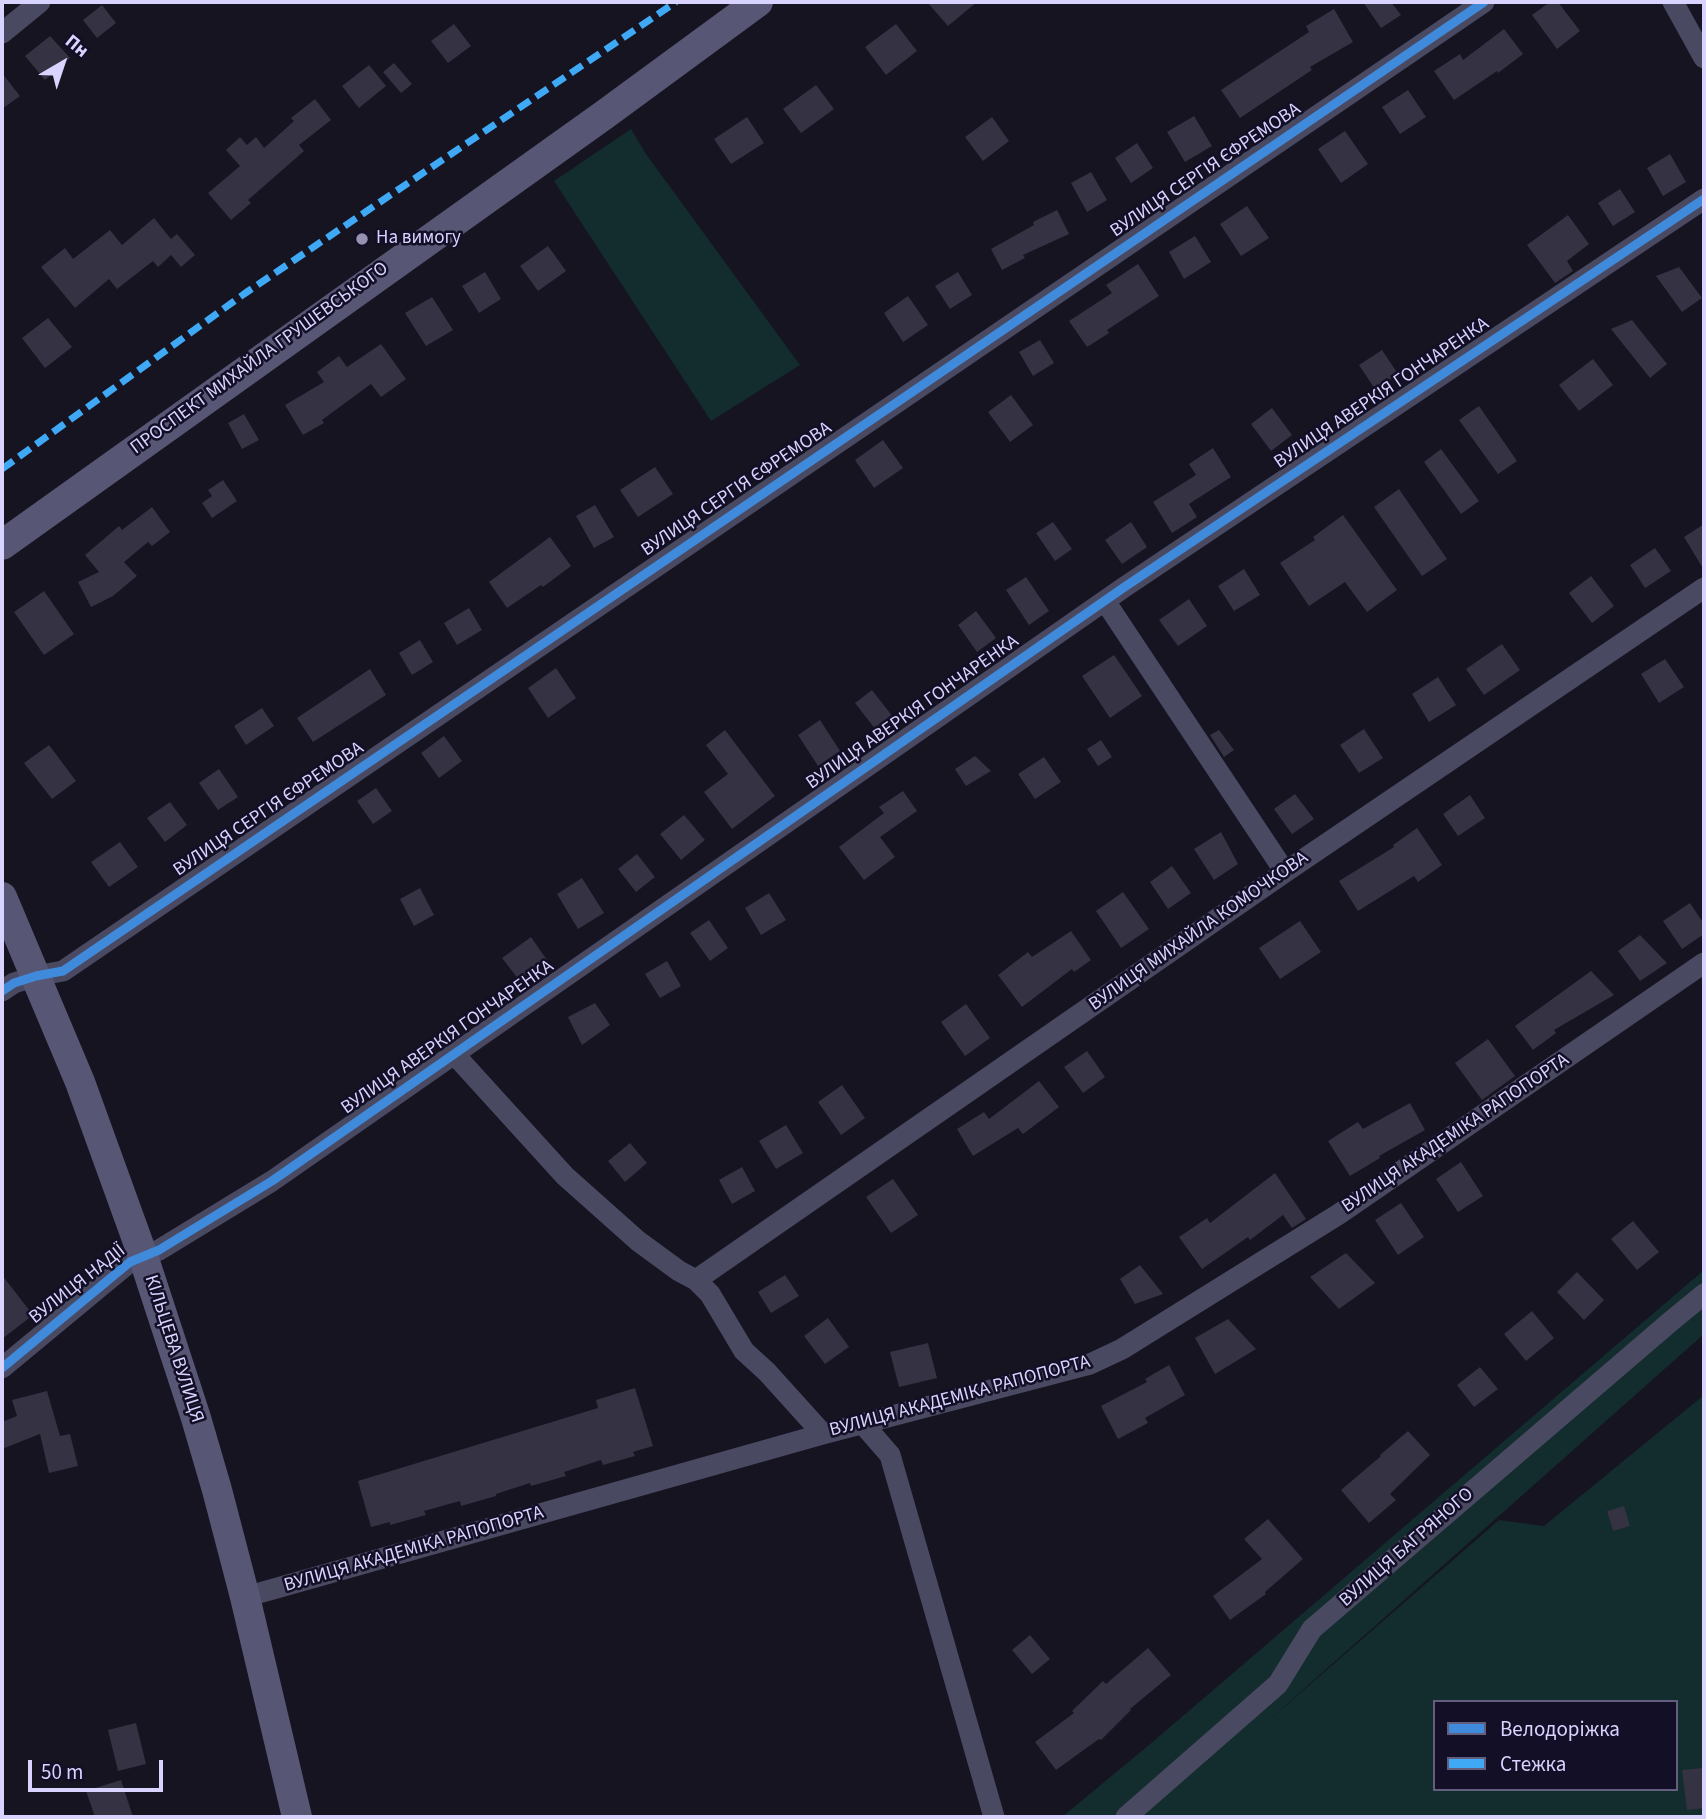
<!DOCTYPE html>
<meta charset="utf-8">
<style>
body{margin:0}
#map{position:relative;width:1706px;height:1819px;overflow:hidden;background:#161421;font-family:"Source Sans 3",sans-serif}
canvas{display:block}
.frame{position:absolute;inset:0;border:4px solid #d9d4ff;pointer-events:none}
.legend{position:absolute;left:1433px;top:1700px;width:245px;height:91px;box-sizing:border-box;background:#130f26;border:2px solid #625e7d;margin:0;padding:9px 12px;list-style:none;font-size:21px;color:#d9d4ff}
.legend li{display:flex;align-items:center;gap:14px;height:35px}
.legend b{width:35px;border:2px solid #625e7d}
.north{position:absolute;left:28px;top:28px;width:70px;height:70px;-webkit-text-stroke:5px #130f26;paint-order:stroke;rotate:39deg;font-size:19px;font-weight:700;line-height:28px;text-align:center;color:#d9d4ff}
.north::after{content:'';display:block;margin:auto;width:24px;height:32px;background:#d9d4ff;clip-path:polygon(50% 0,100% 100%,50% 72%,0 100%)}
.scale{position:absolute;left:28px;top:1760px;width:135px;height:32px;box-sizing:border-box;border:4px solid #d9d4ff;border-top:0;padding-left:9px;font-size:21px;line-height:24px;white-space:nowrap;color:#d9d4ff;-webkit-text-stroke:5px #130f26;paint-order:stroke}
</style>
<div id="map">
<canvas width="1706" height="1819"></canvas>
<div class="frame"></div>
<ul class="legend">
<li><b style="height:9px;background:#408adc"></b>Велодоріжка</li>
<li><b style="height:9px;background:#3fa9f5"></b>Стежка</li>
</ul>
<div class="north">Пн</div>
<div class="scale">50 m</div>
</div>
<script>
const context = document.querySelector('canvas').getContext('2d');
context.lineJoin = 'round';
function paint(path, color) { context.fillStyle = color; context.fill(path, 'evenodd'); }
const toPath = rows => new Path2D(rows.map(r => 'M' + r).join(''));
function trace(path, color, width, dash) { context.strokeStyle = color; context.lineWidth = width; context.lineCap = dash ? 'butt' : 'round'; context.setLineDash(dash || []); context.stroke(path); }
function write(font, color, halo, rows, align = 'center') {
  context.font = font + ' "Source Sans 3",sans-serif'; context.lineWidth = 5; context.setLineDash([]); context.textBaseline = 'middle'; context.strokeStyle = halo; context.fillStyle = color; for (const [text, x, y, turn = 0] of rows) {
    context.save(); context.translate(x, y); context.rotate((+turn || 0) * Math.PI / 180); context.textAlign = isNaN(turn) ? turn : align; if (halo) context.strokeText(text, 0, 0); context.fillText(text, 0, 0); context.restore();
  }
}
paint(toPath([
 [631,129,646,154,800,365,711,421,554,181],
 [1704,1270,1704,1334,1260,1728,1499,1520,1544,1526,1704,1395,1704,1817,1062,1817,1149,1745],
 [1435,1702,1676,1702,1676,1789,1435,1789]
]), '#132c2d');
paint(toPath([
 [927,2,977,2,948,26],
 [1363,2,1391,2,1401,15,1381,28],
 [1550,2,1558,2,1580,31,1557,49,1532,15],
 [102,5,116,23,97,38,83,20],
 [1334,9,1353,42,1310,67,1312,70,1240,118,1221,90,1309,32,1306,26],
 [454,24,471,46,448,63,431,41],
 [896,24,917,51,886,75,865,47],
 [1504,29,1523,54,1498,73,1497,71,1454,100,1434,71,1460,54,1463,60],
 [50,36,70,58,45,80,25,56],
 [394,63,412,84,401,93,383,72],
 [369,65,386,86,359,108,342,86],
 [2,73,20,96,2,109],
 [816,85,834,109,801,133,783,109],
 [1408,90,1426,117,1400,134,1382,107],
 [315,99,331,120,299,145,304,151,248,200,251,203,231,220,208,193,240,166,226,150,240,137,247,145,256,137,264,148,294,121,291,118],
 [1194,116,1212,146,1185,162,1167,132],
 [747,117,764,143,731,164,714,139],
 [992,117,1009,141,983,161,965,137],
 [1345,131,1368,164,1341,183,1318,149],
 [1137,143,1153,168,1131,183,1115,158],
 [1670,154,1686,182,1663,196,1647,168],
 [1091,172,1107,200,1087,212,1071,183],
 [1620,189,1635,212,1613,226,1598,203],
 [1247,206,1269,238,1241,256,1220,224],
 [1057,210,1069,234,1023,255,1025,258,1002,270,991,249,1034,225,1033,222],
 [1568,215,1589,244,1567,261,1573,271,1555,283,1527,245],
 [154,218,171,239,177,234,195,255,181,267,171,255,158,267,153,261,117,289,109,279,75,308,41,267,65,248,73,259,110,230,122,245],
 [1195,236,1211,262,1184,279,1169,252],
 [548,246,566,271,538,291,520,266],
 [1138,264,1159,296,1107,330,1109,333,1087,347,1069,321,1112,293,1106,285],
 [1679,267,1702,298,1682,312,1656,276],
 [485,272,501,299,479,313,462,286],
 [958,272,972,295,950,309,935,286],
 [908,296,928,325,903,342,884,313],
 [432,297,453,330,426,346,405,313],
 [48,318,72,347,45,368,22,338],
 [1632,320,1667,364,1650,378,1611,329],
 [1040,340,1054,363,1033,376,1019,352],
 [381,344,406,379,381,397,371,384,322,420,324,423,303,435,285,405,324,382,317,372,339,356,347,367],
 [1382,350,1398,374,1375,389,1359,365],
 [1593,359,1613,385,1579,411,1559,385],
 [1011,395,1033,425,1010,442,988,412],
 [1479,406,1517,461,1498,474,1459,420],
 [1272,408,1292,435,1271,451,1251,424],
 [244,414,259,440,242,449,228,423],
 [883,440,903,468,874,488,855,460],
 [1213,448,1231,477,1189,504,1197,517,1172,533,1153,502,1196,475,1189,464],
 [1441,449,1479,501,1461,514,1424,462],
 [655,467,673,494,638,517,620,490],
 [223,480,237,501,212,518,202,503,212,496,208,490],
 [1399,489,1447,559,1422,576,1374,507],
 [595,505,614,537,594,548,576,516],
 [152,507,170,532,152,546,148,542,124,562,137,576,113,596,91,607,78,582,99,572,85,555,119,526,122,530],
 [1343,515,1397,590,1367,612,1345,582,1309,606,1280,563,1315,540,1313,537],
 [1053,522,1072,549,1055,561,1036,533],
 [1131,522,1147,547,1122,564,1105,540],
 [1704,524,1704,570,1684,537],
 [550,537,571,566,543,587,541,585,507,608,489,582],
 [1655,548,1671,571,1645,588,1630,565],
 [1244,569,1260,595,1234,611,1218,586],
 [1591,576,1614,606,1592,623,1569,593],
 [1026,577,1049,611,1029,625,1006,590],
 [44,591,74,634,44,655,14,612],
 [1189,599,1207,626,1178,646,1159,620],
 [469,608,482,630,457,645,444,623],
 [976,611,996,638,977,652,958,625],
 [420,640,433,662,412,675,399,653],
 [1502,644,1520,670,1484,695,1466,669],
 [1114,655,1142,696,1110,718,1082,676],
 [1665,659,1684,687,1659,703,1641,674],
 [556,668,576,698,548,718,528,688],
 [370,669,386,695,313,742,297,718],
 [1438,677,1456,705,1429,722,1412,694],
 [872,690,893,717,876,730,855,703],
 [262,708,274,726,246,745,234,726],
 [820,720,840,751,818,766,798,735],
 [1364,729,1383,758,1359,773,1340,745],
 [725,730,775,796,732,829,704,792,728,774,706,745],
 [1219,730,1234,750,1224,757,1210,735],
 [444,736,462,761,439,778,421,753],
 [1101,740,1112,757,1098,766,1087,749],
 [49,745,76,781,52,799,24,763],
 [975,756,991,771,966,786,955,769],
 [1044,757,1061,782,1035,799,1018,774],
 [219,769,238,797,218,810,199,783],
 [376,788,392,811,373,824,357,801],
 [903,791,917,811,880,837,895,857,864,880,839,847,884,813,879,807],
 [1295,794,1314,819,1292,834,1274,809],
 [1470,795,1485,818,1458,836,1443,814],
 [170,802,187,825,165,842,147,818],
 [684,815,705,840,681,860,660,834],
 [1417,828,1442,865,1418,882,1414,876,1358,911,1339,881,1394,847,1393,845],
 [1221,832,1238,864,1214,880,1194,849],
 [120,842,138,867,109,887,91,862],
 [637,854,655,877,636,892,618,869],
 [1172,866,1191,893,1168,909,1150,882],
 [582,878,604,913,578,929,557,894],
 [420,888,434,915,414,926,400,899],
 [1123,892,1149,929,1121,948,1096,911],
 [769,893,786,920,761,935,745,908],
 [1690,903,1704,924,1704,934,1682,949,1663,921],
 [709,920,728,948,710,961,690,933],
 [1300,921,1321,952,1280,979,1259,948],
 [1071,931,1091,960,1074,972,1072,969,1022,1007,998,975,1028,952,1032,957],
 [1640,935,1667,963,1640,981,1618,951],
 [531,937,547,960,519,980,502,958],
 [667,961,681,986,660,998,645,974],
 [1591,971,1614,995,1554,1030,1556,1033,1533,1050,1515,1026],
 [595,1003,610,1025,582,1045,568,1017],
 [966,1004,990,1038,965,1056,941,1022],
 [1488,1039,1515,1076,1482,1100,1455,1063],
 [1087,1051,1105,1077,1083,1093,1064,1067],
 [1039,1081,1059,1107,1023,1134,1018,1128,973,1156,957,1129,984,1112,989,1119],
 [842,1085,865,1118,841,1135,818,1102],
 [1410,1103,1425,1130,1379,1156,1380,1158,1350,1176,1328,1141,1358,1122,1363,1129],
 [786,1125,803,1153,776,1169,759,1141],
 [630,1143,647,1163,625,1182,608,1161],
 [1461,1162,1483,1196,1458,1212,1436,1179],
 [742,1167,755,1191,732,1204,719,1180],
 [1275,1173,1306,1219,1292,1228,1283,1215,1250,1240,1248,1237,1202,1269,1179,1237,1207,1218,1210,1223],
 [893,1179,918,1215,891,1233,866,1197],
 [1401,1203,1424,1237,1398,1255,1375,1220],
 [1633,1221,1659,1252,1637,1270,1611,1239],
 [1346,1253,1375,1283,1339,1309,1310,1277],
 [1140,1265,1163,1294,1135,1304,1120,1279],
 [1577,1272,1604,1300,1584,1320,1557,1292],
 [2,1275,33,1315,2,1339],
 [785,1275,799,1296,771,1313,758,1292],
 [1532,1311,1554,1338,1526,1361,1504,1334],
 [828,1318,849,1347,825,1364,804,1336],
 [1228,1319,1256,1349,1215,1374,1195,1338],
 [928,1343,937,1378,899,1387,890,1352],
 [1169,1365,1185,1395,1145,1418,1148,1423,1118,1439,1101,1406,1147,1382,1145,1379],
 [1480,1367,1498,1389,1474,1407,1457,1385],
 [635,1388,653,1446,633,1452,635,1456,603,1465,601,1460,564,1472,566,1476,531,1486,530,1483,496,1494,496,1496,461,1506,460,1501,424,1511,426,1515,390,1525,390,1522,371,1527,358,1481,598,1408,596,1400],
 [47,1391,60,1436,70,1434,78,1466,49,1473,40,1434,2,1449,2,1422,17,1416,12,1400],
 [1408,1431,1430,1455,1390,1494,1396,1500,1369,1523,1341,1490,1381,1456,1380,1455],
 [1624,1506,1630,1526,1613,1531,1607,1511],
 [1268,1519,1303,1559,1265,1592,1266,1594,1230,1620,1213,1596,1262,1559,1244,1539],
 [1030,1635,1050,1659,1032,1674,1012,1650],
 [1148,1648,1171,1675,1130,1709,1131,1710,1101,1740,1099,1739,1056,1770,1035,1742,1074,1713,1072,1711,1103,1681,1106,1684],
 [136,1723,146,1764,118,1771,108,1730],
 [1704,1768,1704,1808,1687,1810,1682,1770],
 [121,1780,133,1817,95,1817,86,1791]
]), '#343243');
trace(toPath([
 [1673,2,1704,58],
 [2,33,40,2],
 [1105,601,1285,872],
 [2,991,14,983,36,976,63,971,1484,2],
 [455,1055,565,1176,638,1241,679,1271,696,1280,710,1294,744,1351,767,1372,823,1434],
 [696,1280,1285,872,1704,588],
 [2,1368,130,1262,159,1250,272,1181,1123,588,1704,199],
 [863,1424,890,1455,994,1817],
 [245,1597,823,1434,1090,1364,1122,1349,1339,1214,1704,963],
 [1126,1817,1278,1684,1312,1629,1670,1322,1704,1294]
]), '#4a4962', 21);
trace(toPath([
 [2,545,604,115,758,2],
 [2,897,80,1082,143,1256,196,1418,217,1490,245,1597,297,1817]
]), '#575674', 30);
trace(toPath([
 [2,469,244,294,676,2]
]), '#3fa9f5', 7, [14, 7]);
trace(toPath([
 [2,991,14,983,36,976,63,971,1484,2],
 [2,1368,130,1262,159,1250,272,1181,1123,588,1704,199]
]), '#408adc', 9);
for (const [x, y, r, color] of [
 [362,239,7,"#9591b1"]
]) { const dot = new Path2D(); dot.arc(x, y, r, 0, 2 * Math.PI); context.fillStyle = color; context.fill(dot); trace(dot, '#130f26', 2.5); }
write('19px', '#d9d4ff', '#130f26', [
 ["ВУЛИЦЯ СЕРГІЯ ЄФРЕМОВА",1206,171,-34],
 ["ПРОСПЕКТ МИХАЙЛА ГРУШЕВСЬКОГО",260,359,-36],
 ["ВУЛИЦЯ АВЕРКІЯ ГОНЧАРЕНКА",1382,394,-34],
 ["ВУЛИЦЯ СЕРГІЯ ЄФРЕМОВА",737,490,-34],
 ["ВУЛИЦЯ АВЕРКІЯ ГОНЧАРЕНКА",913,713,-35],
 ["ВУЛИЦЯ СЕРГІЯ ЄФРЕМОВА",269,810,-34],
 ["ВУЛИЦЯ МИХАЙЛА КОМОЧКОВА",1199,932,-35],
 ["ВУЛИЦЯ АВЕРКІЯ ГОНЧАРЕНКА",448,1038,-35],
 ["ВУЛИЦЯ АКАДЕМІКА РАПОПОРТА",1456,1134,-34],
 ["ВУЛИЦЯ НАДІЇ",78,1285,-38],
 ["КІЛЬЦЕВА ВУЛИЦЯ",173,1349,72],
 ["ВУЛИЦЯ АКАДЕМІКА РАПОПОРТА",960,1397,-15],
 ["ВУЛИЦЯ БАГРЯНОГО",1407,1548,-41],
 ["ВУЛИЦЯ АКАДЕМІКА РАПОПОРТА",414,1550,-16]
]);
write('19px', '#d9d4ff', '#130f26', [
 ["На вимогу",376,239]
], 'left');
</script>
